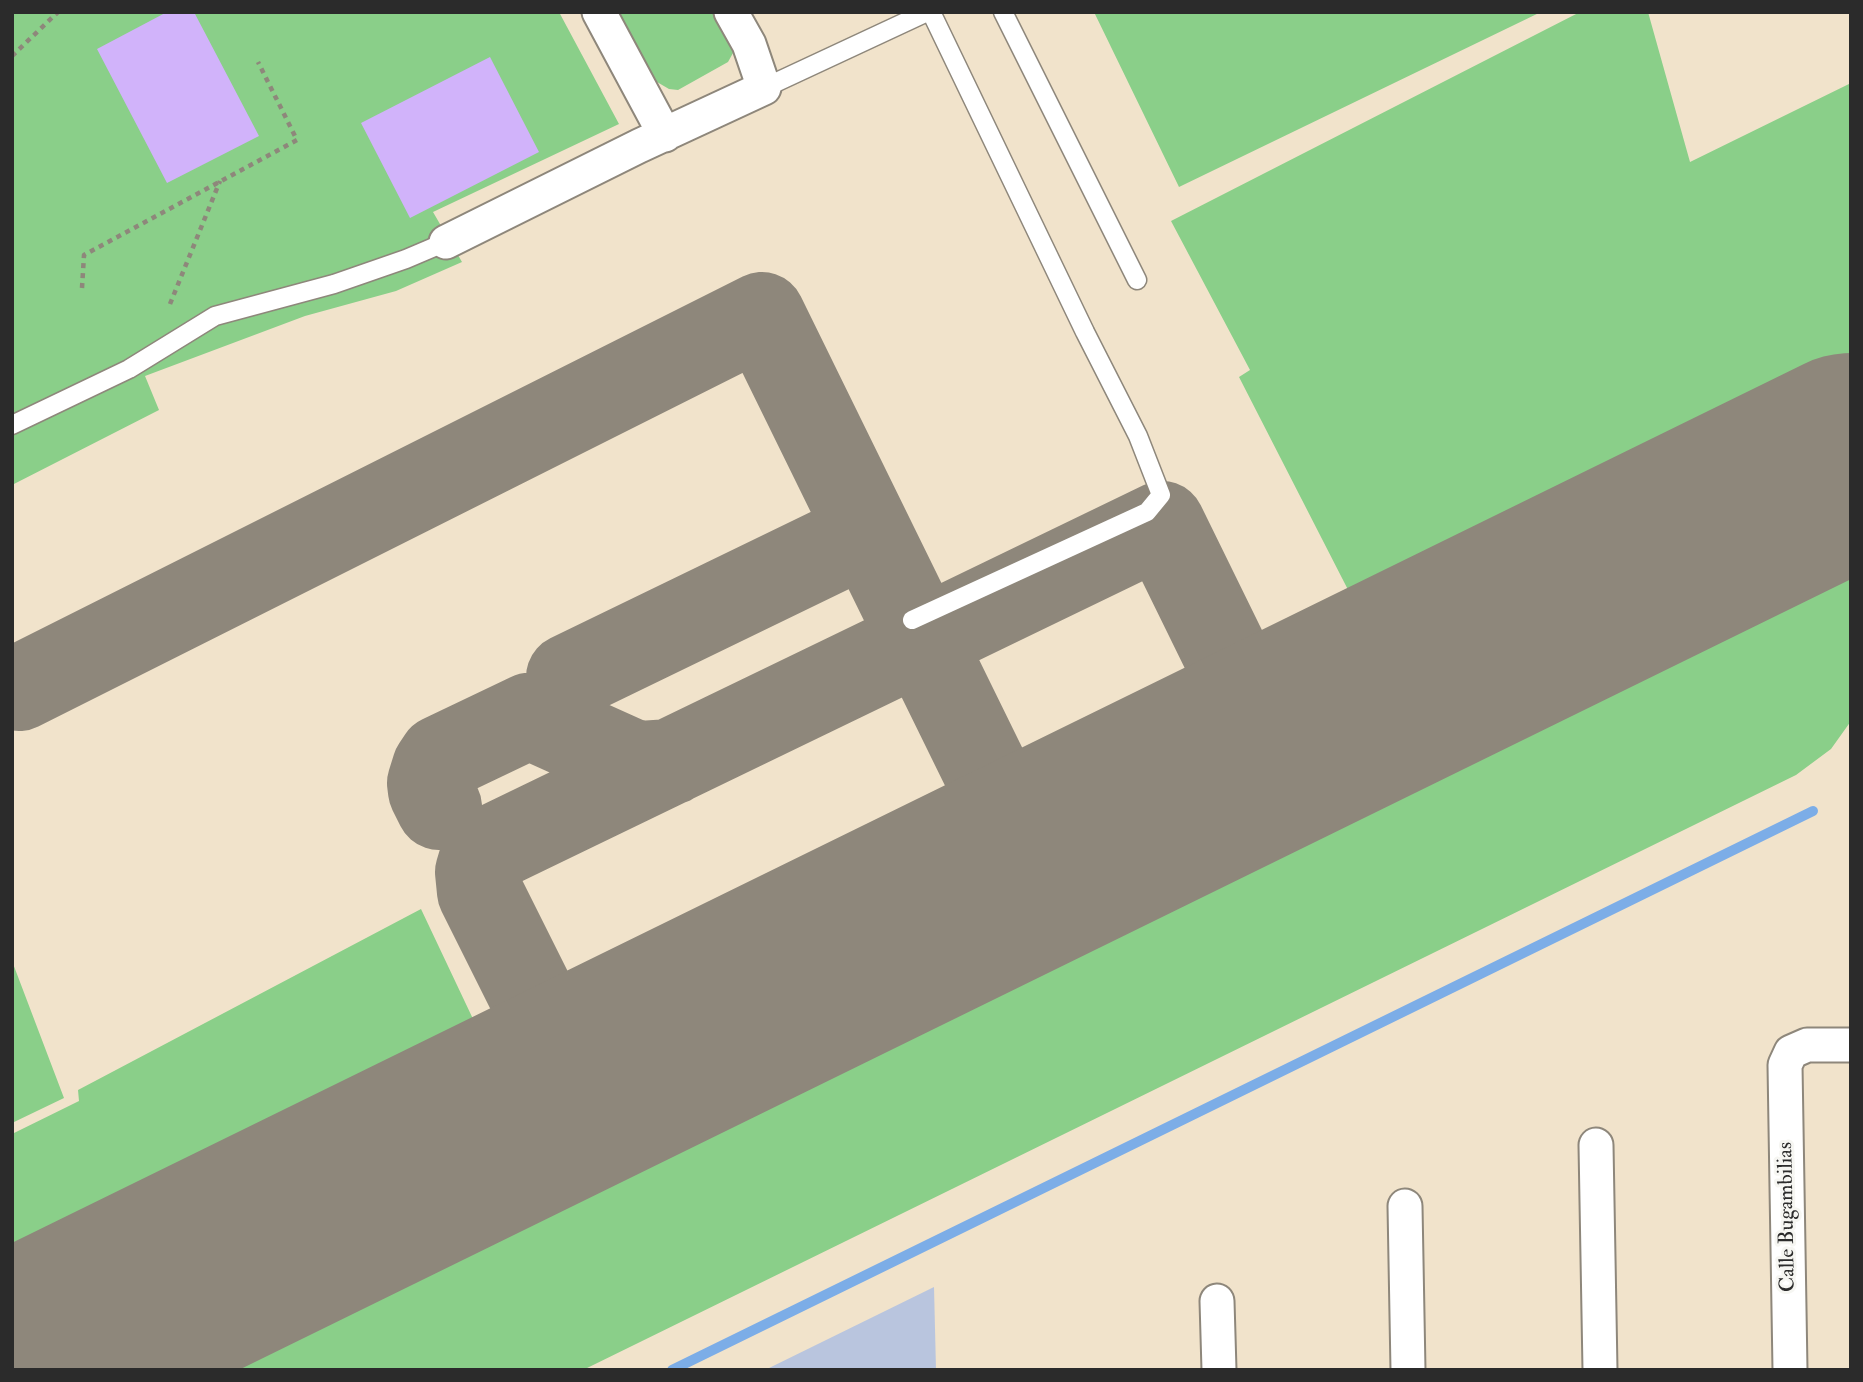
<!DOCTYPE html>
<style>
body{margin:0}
#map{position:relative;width:1863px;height:1382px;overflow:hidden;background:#f1e3cb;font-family:"IM FELL Double Pica",serif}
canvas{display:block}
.frame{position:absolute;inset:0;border:14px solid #2b2b2b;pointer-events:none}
</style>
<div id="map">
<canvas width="1863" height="1382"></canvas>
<div class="frame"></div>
</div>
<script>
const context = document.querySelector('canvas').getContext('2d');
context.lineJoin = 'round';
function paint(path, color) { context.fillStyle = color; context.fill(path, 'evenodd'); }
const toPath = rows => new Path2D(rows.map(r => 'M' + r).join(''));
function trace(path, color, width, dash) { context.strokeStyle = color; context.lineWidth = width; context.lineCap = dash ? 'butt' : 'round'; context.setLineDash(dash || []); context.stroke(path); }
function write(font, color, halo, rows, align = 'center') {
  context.font = font + ' "IM FELL Double Pica",serif'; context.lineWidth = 6; context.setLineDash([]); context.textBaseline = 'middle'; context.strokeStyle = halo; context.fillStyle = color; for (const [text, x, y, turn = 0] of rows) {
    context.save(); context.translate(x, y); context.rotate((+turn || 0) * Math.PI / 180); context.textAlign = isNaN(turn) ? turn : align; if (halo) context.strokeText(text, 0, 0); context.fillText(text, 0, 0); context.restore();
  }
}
paint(toPath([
 [934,1287,936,1370,765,1370]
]), '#b9c5de');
paint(toPath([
 [12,12,559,12,619,124,433,212,462,262,396,291,305,316,145,376,159,410,12,485],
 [617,12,714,12,732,43,733,53,728,62,678,90,669,89,657,82],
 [1094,12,1541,12,1179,187],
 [1580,12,1648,12,1690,162,1851,83,1851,382,1363,619,1239,377,1250,370,1171,221],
 [1851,534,1851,721,1831,749,1796,775,583,1370,144,1370],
 [421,909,491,1057,12,1292,12,1134,79,1101,78,1090],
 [12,961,64,1098,12,1123]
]), '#8acf89');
trace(toPath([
 [672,1370,1813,811]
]), '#7cade7', 10);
trace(toPath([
 [569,677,868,532],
 [19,688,762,315,1025,851],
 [439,807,431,791,430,783,435,767,441,758,529,716,629,761,641,764,671,762],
 [571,1074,480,892,478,872,481,862,494,847,1162,524,1265,734]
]), '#8e877b', 86);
trace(toPath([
 [12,1362,1851,460]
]), '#8e877b', 214);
paint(toPath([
 [167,12,194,12,259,136,167,183,97,49],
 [490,57,539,152,410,218,361,123]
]), '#d1b3fa');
const service = toPath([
 [1003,12,1137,280],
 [764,88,927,12],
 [12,425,129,369,215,316,334,284,406,259,446,242],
 [912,620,1147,512,1161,495,1138,436,1085,332,931,12]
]);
const minor = toPath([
 [599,12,665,135],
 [446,242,639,146,764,88,749,44,731,12],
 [1596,1145,1600,1370],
 [1405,1206,1408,1370],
 [1217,1301,1219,1370],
 [1790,1370,1785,1065,1791,1052,1807,1045,1851,1045]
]);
trace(service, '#8e877b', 21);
trace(minor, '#8e877b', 37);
trace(toPath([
 [12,56,58,12],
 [82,288,84,255,297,140,258,62],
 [170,304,220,181]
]), '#8e877b', 4.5, [5, 5]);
trace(service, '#fff', 18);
trace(minor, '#fff', 33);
write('21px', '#2b2b2b', '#f6f6f2', [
 ["Calle Bugambilias",1788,1217,-91]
]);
</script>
